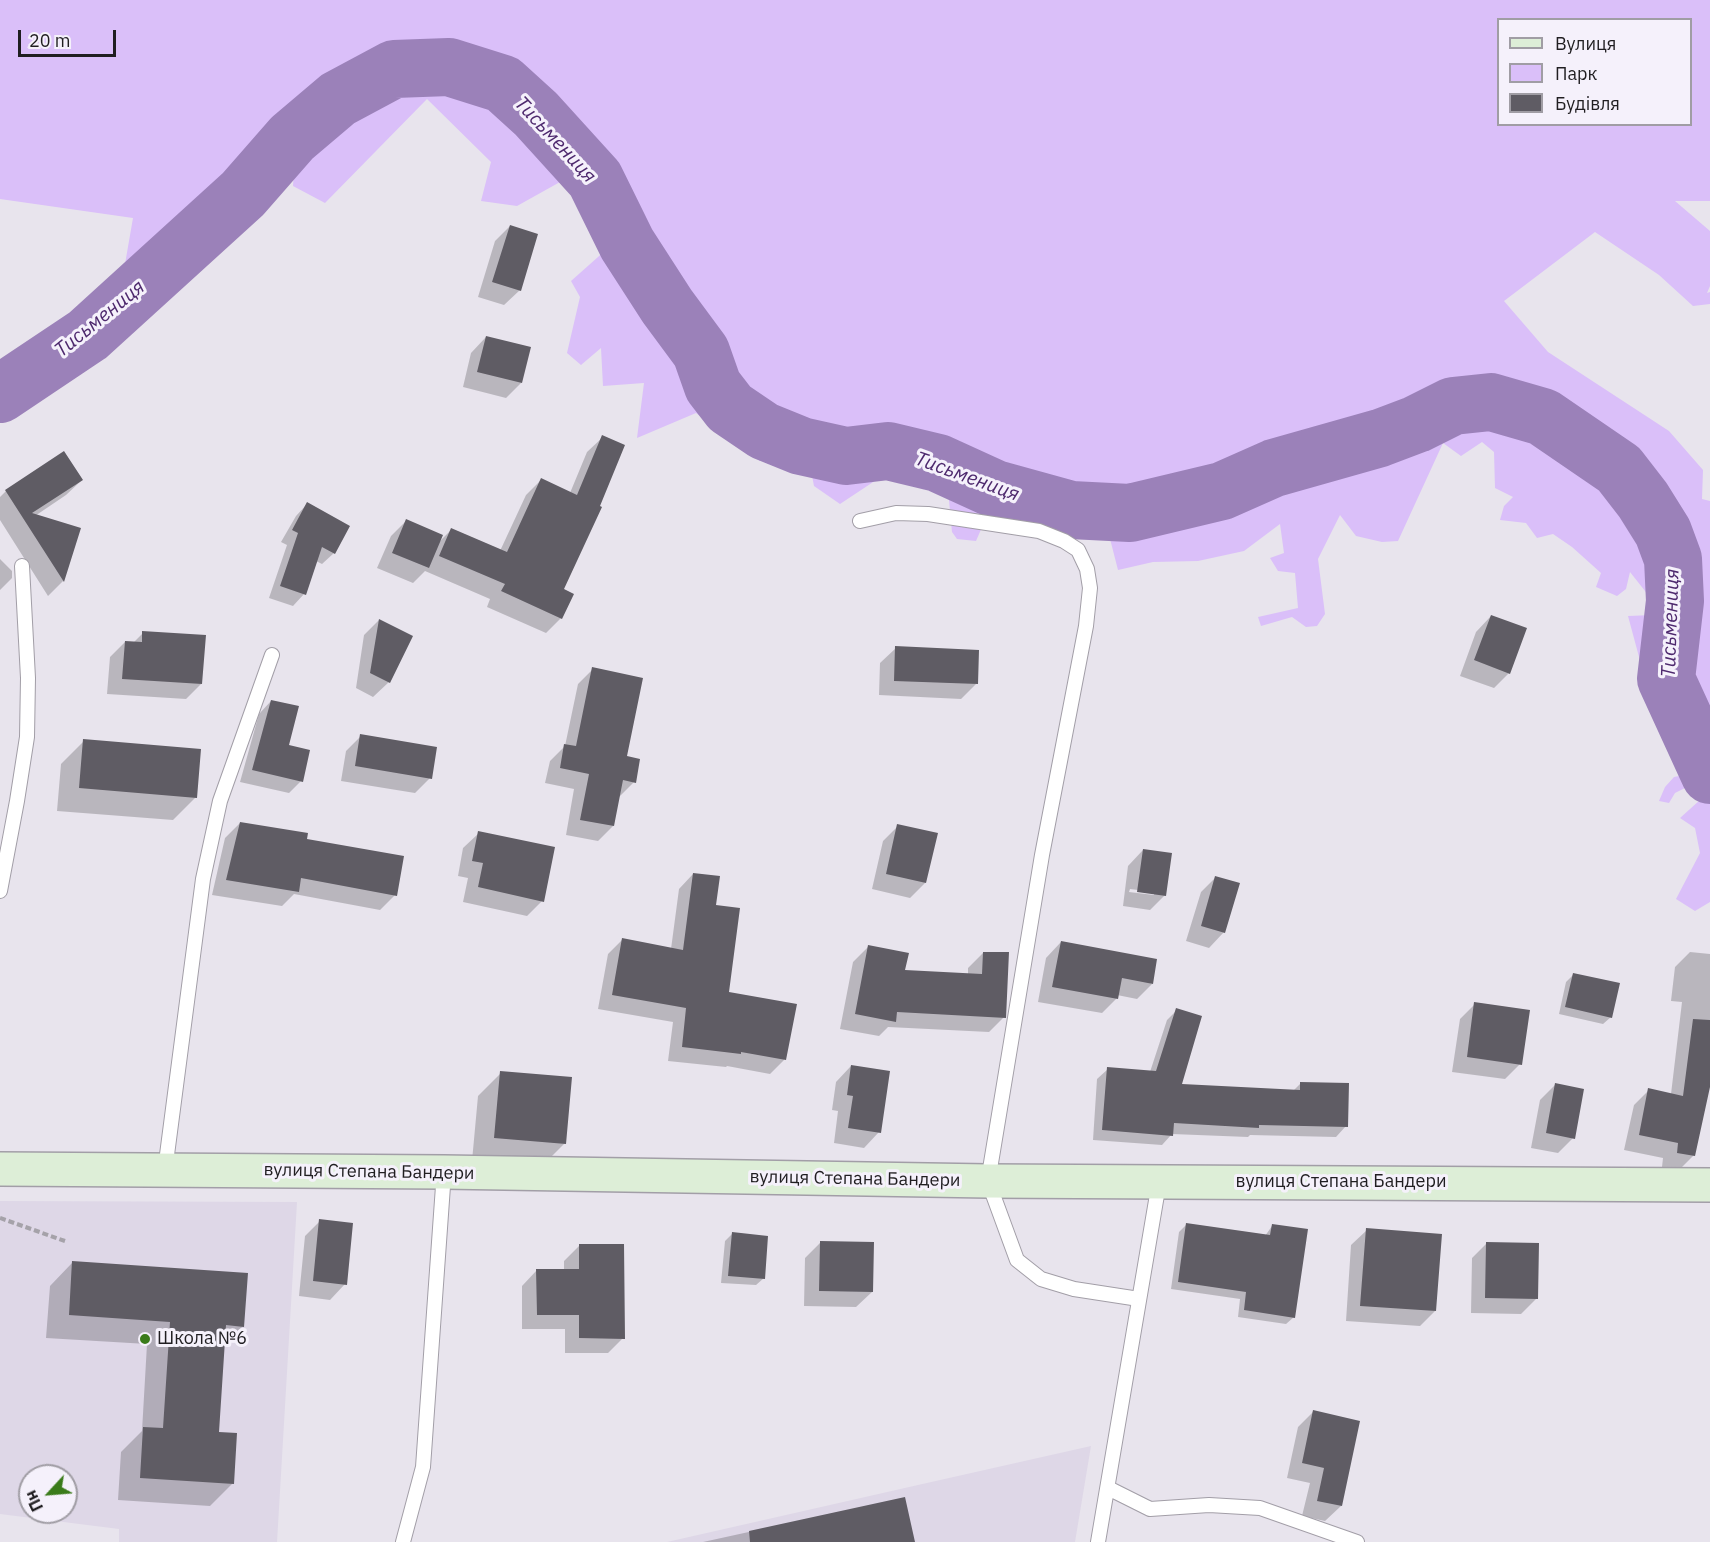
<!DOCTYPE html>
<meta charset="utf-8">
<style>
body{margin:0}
#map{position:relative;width:1710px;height:1542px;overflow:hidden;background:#e8e4ed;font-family:"IBM Plex Sans",sans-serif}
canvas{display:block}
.legend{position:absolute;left:1497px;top:18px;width:195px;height:108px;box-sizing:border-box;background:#f5f1fb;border:2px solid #a09da4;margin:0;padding:8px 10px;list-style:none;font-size:18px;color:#201e21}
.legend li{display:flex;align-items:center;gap:12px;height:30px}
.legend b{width:30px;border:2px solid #a09da4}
.north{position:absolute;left:18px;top:1464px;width:60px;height:60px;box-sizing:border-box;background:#f5f1fb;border:2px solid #a09da4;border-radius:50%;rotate:244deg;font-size:16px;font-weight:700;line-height:24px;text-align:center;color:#201e21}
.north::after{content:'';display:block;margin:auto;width:21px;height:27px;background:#3a7b1a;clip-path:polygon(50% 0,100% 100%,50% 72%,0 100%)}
.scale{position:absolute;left:18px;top:30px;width:98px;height:27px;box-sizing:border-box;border:3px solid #201e21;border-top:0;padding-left:8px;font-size:18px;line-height:21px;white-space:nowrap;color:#201e21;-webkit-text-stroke:4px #f5f1fb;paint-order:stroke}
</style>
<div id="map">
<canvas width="1710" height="1542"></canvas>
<ul class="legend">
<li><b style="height:8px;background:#ddeed7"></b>Вулиця</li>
<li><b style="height:16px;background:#dabff9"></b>Парк</li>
<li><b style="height:16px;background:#5f5c64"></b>Будівля</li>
</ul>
<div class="north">Пн</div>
<div class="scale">20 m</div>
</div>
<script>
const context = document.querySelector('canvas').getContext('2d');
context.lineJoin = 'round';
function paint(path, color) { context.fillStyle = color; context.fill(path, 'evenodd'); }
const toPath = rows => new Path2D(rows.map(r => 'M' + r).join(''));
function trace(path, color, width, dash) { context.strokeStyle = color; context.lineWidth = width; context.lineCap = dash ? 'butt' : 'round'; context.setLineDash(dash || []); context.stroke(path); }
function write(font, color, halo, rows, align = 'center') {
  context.font = font + ' "IBM Plex Sans",sans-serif'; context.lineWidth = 6; context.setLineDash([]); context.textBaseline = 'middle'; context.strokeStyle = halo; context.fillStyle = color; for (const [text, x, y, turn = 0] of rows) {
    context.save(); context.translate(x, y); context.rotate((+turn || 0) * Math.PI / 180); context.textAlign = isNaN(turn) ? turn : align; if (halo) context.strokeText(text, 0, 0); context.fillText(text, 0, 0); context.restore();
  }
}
paint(toPath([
 [0,1201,297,1202,277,1542,119,1542,119,1529,0,1514],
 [30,1476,66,1476,66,1512,30,1512],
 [1091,1446,1075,1542,667,1542,918,1485]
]), '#ded7e7');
paint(toPath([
 [0,0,1710,0,1710,201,1675,201,1710,231,1710,286,1707,293,1710,292,1710,304,1693,306,1659,275,1595,232,1504,301,1548,352,1669,431,1703,470,1702,499,1710,501,1710,760,1688,749,1689,706,1649,694,1628,616,1653,615,1649,596,1630,572,1626,589,1617,596,1596,587,1601,573,1572,547,1553,534,1537,538,1526,523,1500,520,1504,506,1513,497,1495,488,1494,452,1482,442,1461,456,1443,443,1398,541,1382,542,1356,536,1340,515,1318,559,1325,614,1317,626,1306,627,1292,617,1261,626,1258,617,1298,608,1295,573,1278,571,1270,558,1284,553,1280,524,1244,551,1198,561,1153,562,1118,570,1097,488,1035,484,989,511,976,541,957,539,952,532,948,490,926,447,840,504,814,486,803,429,760,461,696,413,637,438,644,383,603,386,601,348,581,365,567,353,580,297,571,281,607,249,569,177,517,206,481,201,491,162,427,99,325,203,293,186,294,170,402,85,396,57,356,74,293,125,121,287,133,218,0,199],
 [1498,20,1690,20,1690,124,1498,124],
 [1710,766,1710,784,1695,783,1675,793,1669,803,1659,801,1665,787,1674,777,1700,772],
 [1710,791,1710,902,1695,911,1676,899,1700,853,1695,828,1680,818]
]), '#dabff9');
paint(toPath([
 [510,226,520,290,504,305,478,297,495,241],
 [486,337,521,383,506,398,463,387,471,353],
 [603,437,562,590,561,618,546,633,487,607,490,599,425,571,413,583,377,568,391,536,406,521,438,543,451,530,500,551,526,495,541,480,570,493,587,452],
 [82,480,66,495,35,516,79,529,63,581,48,596,0,520,0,497,6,491],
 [307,504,334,553,322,564,316,561,304,594,293,606,269,598,287,545,281,542,296,516],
 [0,559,12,571,12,578,0,590],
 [1491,616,1509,673,1494,688,1460,676,1476,632],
 [379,620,389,682,373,697,356,688,364,635],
 [143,633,201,684,186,699,107,694,110,657,125,642,133,643],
 [896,648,976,684,961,699,879,695,880,663],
 [593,669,634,782,619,797,613,826,598,841,566,835,574,789,545,783,550,761,565,746,578,684],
 [271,701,301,781,289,793,240,782,259,714],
 [361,736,430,778,415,793,341,781,346,751],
 [84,741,196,797,173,820,57,811,61,764],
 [240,823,305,840,395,895,380,910,294,894,282,906,212,895,225,838],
 [898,826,925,883,910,898,872,889,883,841],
 [479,833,542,901,527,916,463,902,468,878,458,876,463,848],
 [1143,850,1165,895,1150,910,1123,906,1128,866],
 [1130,889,1154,892,1154,895,1129,892],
 [693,874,714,906,727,993,795,1005,784,1060,770,1074,727,1066,726,1067,668,1061,673,1022,598,1009,608,954,622,940,671,949,679,889],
 [1216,877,1224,932,1209,948,1186,941,1201,892],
 [1061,942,1152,984,1137,999,1117,995,1117,998,1102,1013,1038,1002,1046,958],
 [868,947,904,971,968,974,968,968,983,953,1004,1017,989,1032,888,1027,879,1036,840,1029,853,962],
 [1690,952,1710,954,1710,1080,1694,1155,1679,1170,1662,1167,1663,1158,1624,1150,1634,1105,1649,1090,1671,1094,1682,1002,1671,1001,1675,967],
 [1573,975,1611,1017,1603,1024,1559,1014,1566,982],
 [1475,1004,1520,1064,1505,1079,1452,1072,1460,1019],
 [1177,1010,1180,1086,1293,1091,1301,1083,1346,1126,1336,1137,1250,1135,1248,1137,1172,1134,1162,1145,1093,1140,1097,1079,1108,1069,1150,1072,1167,1020],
 [851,1066,879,1132,864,1148,834,1143,838,1111,832,1110,836,1082],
 [501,1073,565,1143,542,1166,472,1161,478,1096],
 [1556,1084,1573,1138,1558,1153,1531,1148,1540,1100],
 [320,1221,345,1284,330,1300,299,1296,305,1236],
 [1186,1225,1265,1236,1272,1226,1294,1317,1286,1324,1238,1317,1240,1299,1171,1289,1179,1232],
 [1367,1230,1435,1311,1420,1326,1346,1321,1351,1245],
 [732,1234,764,1278,756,1285,721,1283,725,1241],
 [820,1243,872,1292,856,1307,804,1306,805,1258],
 [1487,1243,1537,1298,1521,1314,1471,1313,1472,1258],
 [579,1246,623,1338,608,1353,565,1353,565,1329,522,1329,522,1286,537,1270,564,1270,564,1261],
 [72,1263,243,1326,223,1346,218,1434,233,1483,210,1506,118,1500,121,1452,142,1431,147,1344,46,1338,50,1286],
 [1313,1412,1341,1506,1325,1521,1302,1516,1310,1483,1287,1478,1298,1427],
 [904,1498,913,1542,703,1542]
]), '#0003');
trace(toPath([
 [0,394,88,335,243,194,292,138,338,99,394,69,449,67,503,84,536,114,595,179,627,244,667,306,701,352,713,386,730,408,764,431,801,446,846,456,888,451,938,463,995,489,1071,510,1130,513,1222,491,1274,468,1380,438,1417,424,1453,406,1491,402,1543,417,1619,469,1643,500,1663,532,1673,559,1675,601,1666,679,1710,775]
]), '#9b81b9', 58);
paint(toPath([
 [510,225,538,234,521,291,492,282],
 [486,336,531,347,522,383,477,372],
 [602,435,625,445,600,506,602,507,564,589,574,594,562,619,501,591,505,584,439,556,451,528,507,552,541,478,577,495],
 [64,451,83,480,32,513,81,528,64,582,5,490],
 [307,502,350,526,335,554,322,547,306,595,280,586,298,533,292,530],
 [406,519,443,535,429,568,392,553],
 [1491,615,1527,628,1510,674,1474,660],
 [379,619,413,636,390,683,370,673],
 [142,631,206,635,202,684,122,679,125,641,142,642],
 [895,646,979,650,978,684,894,681],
 [592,667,643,678,627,756,640,759,636,783,623,780,614,826,580,820,589,774,560,768,564,744,576,746],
 [271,700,299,706,289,745,310,750,303,782,252,770],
 [360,734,437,747,432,779,355,766],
 [83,739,201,749,197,798,79,788],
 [240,822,308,833,307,839,404,856,397,896,301,878,299,892,226,880],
 [897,824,938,833,926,883,886,874],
 [478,831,555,847,544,902,478,887,483,863,472,861],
 [1143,849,1172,853,1166,896,1137,892],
 [693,873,720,876,716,905,740,908,729,992,797,1004,786,1060,741,1052,741,1054,682,1047,686,1008,612,995,622,938,683,950],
 [1215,876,1240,883,1225,933,1201,926],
 [1061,941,1157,959,1153,984,1122,978,1118,999,1052,987],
 [868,945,909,953,905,970,982,974,983,952,1009,952,1006,1018,897,1012,896,1022,855,1014],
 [1573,973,1620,983,1612,1018,1565,1007],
 [1474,1002,1530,1010,1522,1065,1467,1057],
 [1176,1008,1202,1016,1182,1084,1300,1090,1300,1082,1349,1083,1348,1127,1259,1125,1259,1128,1174,1123,1173,1136,1102,1130,1107,1067,1156,1071],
 [1693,1019,1710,1020,1710,1087,1695,1156,1677,1153,1678,1143,1639,1135,1648,1088,1683,1096],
 [851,1065,890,1071,881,1133,848,1128,853,1096,847,1095],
 [500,1071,572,1077,566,1144,494,1138],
 [1555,1083,1584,1089,1575,1139,1546,1133],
 [319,1219,353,1223,347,1285,313,1281],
 [1186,1223,1270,1235,1272,1224,1308,1229,1295,1318,1244,1310,1246,1292,1178,1282],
 [1366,1228,1442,1234,1436,1311,1360,1306],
 [732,1232,768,1236,765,1279,728,1276],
 [820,1241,874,1242,873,1292,819,1291],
 [1486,1242,1539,1243,1538,1299,1485,1298],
 [579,1244,624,1244,625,1339,579,1338,579,1315,537,1315,536,1269,579,1269],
 [72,1261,248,1273,244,1327,226,1325,219,1432,237,1433,234,1484,140,1478,143,1427,163,1428,170,1322,69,1315],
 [1313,1410,1360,1421,1342,1506,1317,1501,1324,1468,1302,1463],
 [905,1497,915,1542,750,1542,749,1531]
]), '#5f5c64');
const service = toPath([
 [860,521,896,513,928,514,1039,531,1064,541,1078,550,1087,569,1090,588,1086,626,1042,855,988,1181,1017,1260,1041,1279,1074,1289,1139,1299],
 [0,891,17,801,27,737,28,678,22,566],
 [165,1170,203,879,220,801,272,655],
 [1108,1488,1150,1509,1209,1505,1260,1508,1357,1542],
 [403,1542,423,1467,444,1172],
 [1098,1542,1159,1183]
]);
const secondary = toPath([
 [0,1169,444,1172,988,1181,1710,1185]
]);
trace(service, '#a29ea7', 16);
trace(secondary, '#a29ea7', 36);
trace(toPath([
 [0,1218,65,1241]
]), '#a5a2a9', 4, [6, 3]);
trace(service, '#fff', 14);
trace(secondary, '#ddeed7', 33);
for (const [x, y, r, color] of [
 [145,1339,6,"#3a7b1a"]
]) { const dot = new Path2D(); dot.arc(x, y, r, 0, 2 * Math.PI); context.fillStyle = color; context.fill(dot); trace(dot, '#f5f1fb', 2); }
write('18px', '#201e21', '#f5f1fb', [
 ["вулиця Степана Бандери",369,1172,1],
 ["вулиця Степана Бандери",855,1179,1],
 ["вулиця Степана Бандери",1341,1182]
]);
write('18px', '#201e21', '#f5f1fb', [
 ["Школа №6",157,1339]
], 'left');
write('italic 20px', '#4e296e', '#f5f1fb', [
 ["Тисьмениця",555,140,47],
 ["Тисьмениця",100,319,-39],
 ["Тисьмениця",967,477,20],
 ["Тисьмениця",1671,623,-88]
]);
</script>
